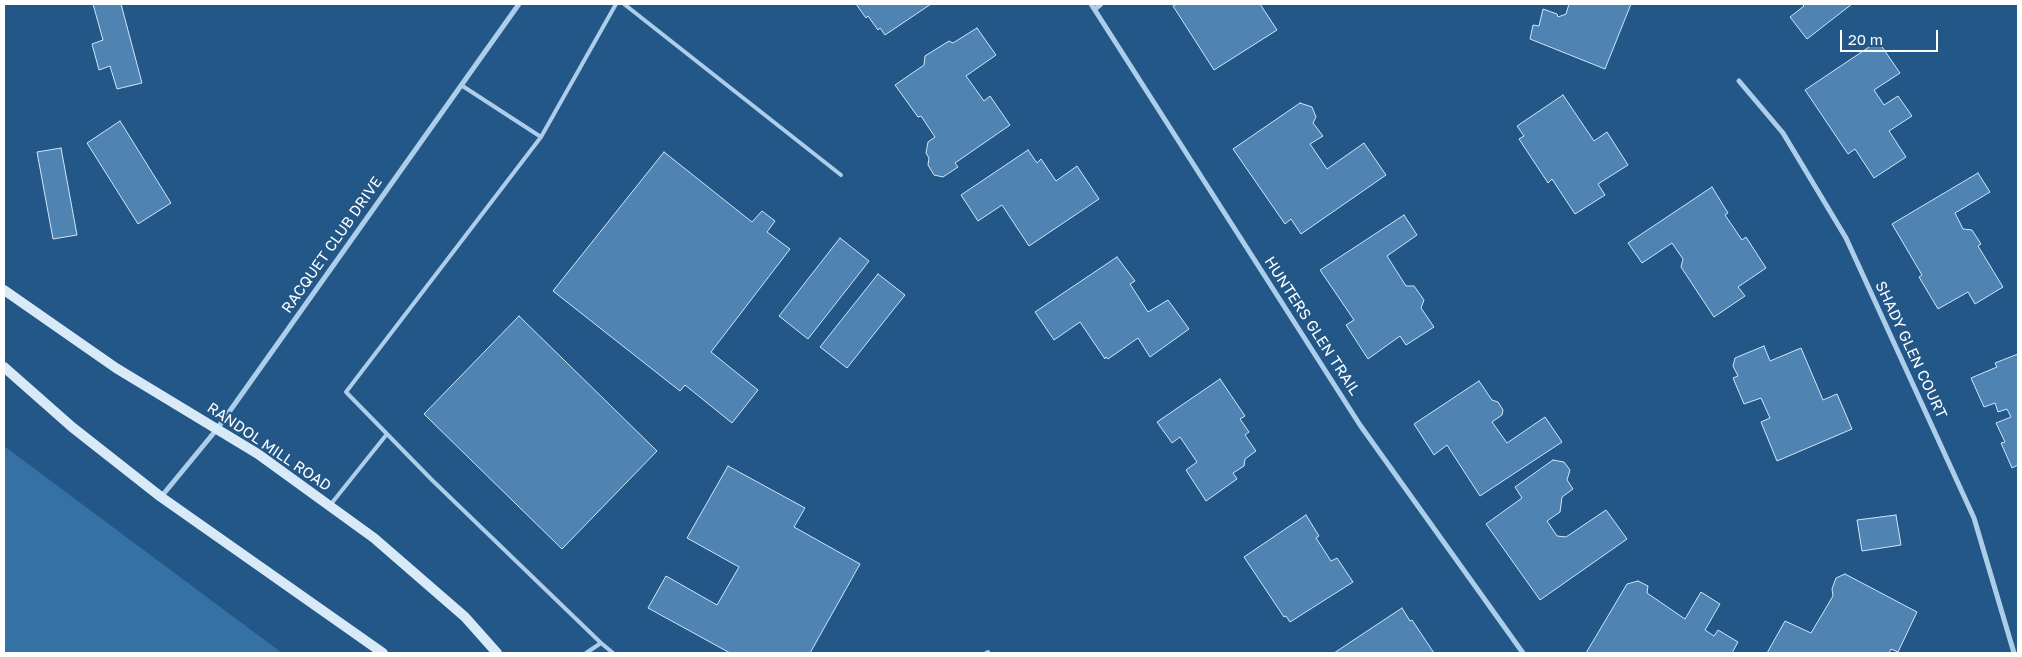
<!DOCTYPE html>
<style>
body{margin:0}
#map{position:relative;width:2022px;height:657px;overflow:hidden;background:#225788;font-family:"Golos Text",sans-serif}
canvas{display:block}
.frame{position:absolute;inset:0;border:5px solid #fff;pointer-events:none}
.scale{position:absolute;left:1840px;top:30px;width:98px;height:22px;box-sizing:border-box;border:2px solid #fff;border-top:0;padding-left:6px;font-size:15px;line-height:18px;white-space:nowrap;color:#fff;-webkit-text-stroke:4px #225788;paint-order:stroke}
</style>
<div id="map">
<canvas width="2022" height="657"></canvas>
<div class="frame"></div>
<div class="scale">20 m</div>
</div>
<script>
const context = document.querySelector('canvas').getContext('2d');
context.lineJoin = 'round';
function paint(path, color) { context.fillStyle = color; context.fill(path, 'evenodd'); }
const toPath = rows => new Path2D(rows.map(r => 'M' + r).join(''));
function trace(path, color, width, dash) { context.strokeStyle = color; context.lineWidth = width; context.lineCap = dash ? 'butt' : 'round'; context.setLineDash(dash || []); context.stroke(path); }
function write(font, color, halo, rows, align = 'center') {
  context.font = font + ' "Golos Text",sans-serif'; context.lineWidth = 4; context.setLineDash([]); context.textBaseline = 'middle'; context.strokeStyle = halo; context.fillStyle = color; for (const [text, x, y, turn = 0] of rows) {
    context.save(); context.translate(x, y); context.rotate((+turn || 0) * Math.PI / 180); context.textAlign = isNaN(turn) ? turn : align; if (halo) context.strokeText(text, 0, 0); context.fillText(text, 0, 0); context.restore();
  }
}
paint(toPath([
 [4,446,282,653,4,653]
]), '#3671a5');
const building = toPath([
 [93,4,121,4,142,83,117,89,110,66,99,70,92,44,103,40,93,4],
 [856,4,931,4,885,35,880,28,878,30,868,16,866,18,856,4],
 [1177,4,1260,4,1277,30,1214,70,1173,6,1177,4],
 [1569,4,1631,4,1605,69,1530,39,1533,25,1539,26,1543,9,1557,14,1558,17,1566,14,1569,4],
 [1802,4,1852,4,1807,39,1790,17,1804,6,1802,4],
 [977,28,996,55,966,76,984,101,990,96,1010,125,955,163,958,167,943,177,934,175,928,165,929,158,926,153,928,142,935,137,921,116,918,117,895,85,924,65,925,56,949,41,953,43,977,28],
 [1878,41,1900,73,1874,90,1884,105,1898,96,1912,116,1889,131,1906,157,1874,178,1855,149,1848,154,1805,90,1878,41],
 [1563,95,1594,141,1607,132,1628,165,1598,184,1605,195,1575,214,1552,179,1548,183,1519,139,1524,136,1517,126,1563,95],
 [1300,103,1312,107,1316,117,1313,123,1323,136,1310,144,1327,169,1364,143,1386,175,1301,234,1291,219,1285,224,1233,149,1300,103],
 [120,121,171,203,138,224,87,143,120,121],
 [61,148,77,235,53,239,37,152,61,148],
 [1028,150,1037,163,1041,159,1056,181,1077,166,1099,199,1029,246,1002,205,978,221,961,195,1028,150],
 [664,152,752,222,762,211,775,221,767,232,790,249,711,352,758,390,732,423,685,385,680,391,553,291,664,152],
 [1978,173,1990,192,1955,213,1963,229,1972,230,1981,244,1978,246,2003,287,1975,304,1968,292,1938,309,1919,277,1922,275,1892,224,1978,173],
 [1712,187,1728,213,1725,215,1742,240,1746,237,1766,268,1738,287,1745,296,1714,317,1681,267,1683,259,1672,243,1642,263,1628,243,1712,187],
 [1404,215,1417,235,1387,256,1406,286,1414,286,1424,300,1421,308,1434,327,1406,345,1400,336,1368,359,1346,325,1354,320,1320,270,1404,215],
 [840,238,869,261,808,339,779,316,840,238],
 [1117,257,1135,281,1130,284,1148,312,1168,300,1189,329,1150,357,1138,338,1108,359,1106,357,1105,359,1080,322,1054,340,1035,312,1117,257],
 [878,274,905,295,847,368,820,347,878,274],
 [519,316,657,451,562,549,424,414,519,316],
 [1764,346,1770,361,1801,348,1823,400,1837,394,1852,429,1777,461,1761,422,1770,418,1761,398,1744,404,1733,378,1738,376,1733,366,1735,358,1764,346],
 [2018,354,2018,465,2012,468,2001,443,2005,442,1996,423,2011,417,2007,409,1998,412,1995,403,1984,407,1971,378,1997,367,1995,363,2018,354],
 [1220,379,1245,416,1240,419,1249,432,1245,435,1256,451,1245,459,1244,466,1233,473,1237,479,1206,501,1186,470,1197,462,1180,437,1172,443,1157,422,1220,379],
 [1479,381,1492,400,1498,402,1503,410,1502,415,1492,422,1507,443,1545,417,1562,442,1480,496,1447,445,1434,455,1414,424,1479,381],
 [1553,460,1564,462,1570,470,1567,480,1573,489,1562,497,1560,512,1547,521,1557,536,1566,537,1606,510,1627,539,1540,600,1486,524,1522,498,1515,487,1553,460],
 [728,466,805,508,794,527,860,564,810,653,730,653,648,608,666,576,717,605,739,567,687,538,728,466],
 [1306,515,1319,536,1316,538,1331,561,1337,558,1353,582,1290,622,1286,616,1284,617,1244,557,1306,515],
 [1896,515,1901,545,1862,551,1857,520,1896,515],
 [1845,574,1917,612,1898,652,1891,649,1889,653,1767,653,1785,621,1811,633,1833,596,1832,589,1836,578,1845,574],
 [1638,581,1648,586,1647,593,1685,619,1701,592,1720,604,1705,630,1714,636,1718,630,1738,642,1732,653,1586,653,1627,584,1638,581],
 [1402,608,1410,621,1412,620,1434,653,1334,653,1402,608]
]);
paint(building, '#4f83b2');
trace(building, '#d2e6f7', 1);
trace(toPath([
 [624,4,841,175],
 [461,85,541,137],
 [331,504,387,434],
 [601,643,432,480,346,392,541,137,616,4],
 [586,653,601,643,613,653],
 [986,653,988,652]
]), '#adceea', 4);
trace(toPath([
 [1091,4,1360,425,1523,653],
 [1095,9,1101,4],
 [1739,81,1783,133,1846,238,1974,518,2014,653],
 [161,497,217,429,519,4]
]), '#adceea', 5);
trace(toPath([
 [4,290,116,368,258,454,374,538,465,617,497,653],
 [4,367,72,427,161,497,383,653]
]), '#d8e9f8', 10);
write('15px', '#fff', '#225788', [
 ["RACQUET CLUB DRIVE",332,245,-55],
 ["HUNTERS GLEN TRAIL",1312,326,57],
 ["SHADY GLEN COURT",1911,350,65],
 ["RANDOL MILL ROAD",269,447,34]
]);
</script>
